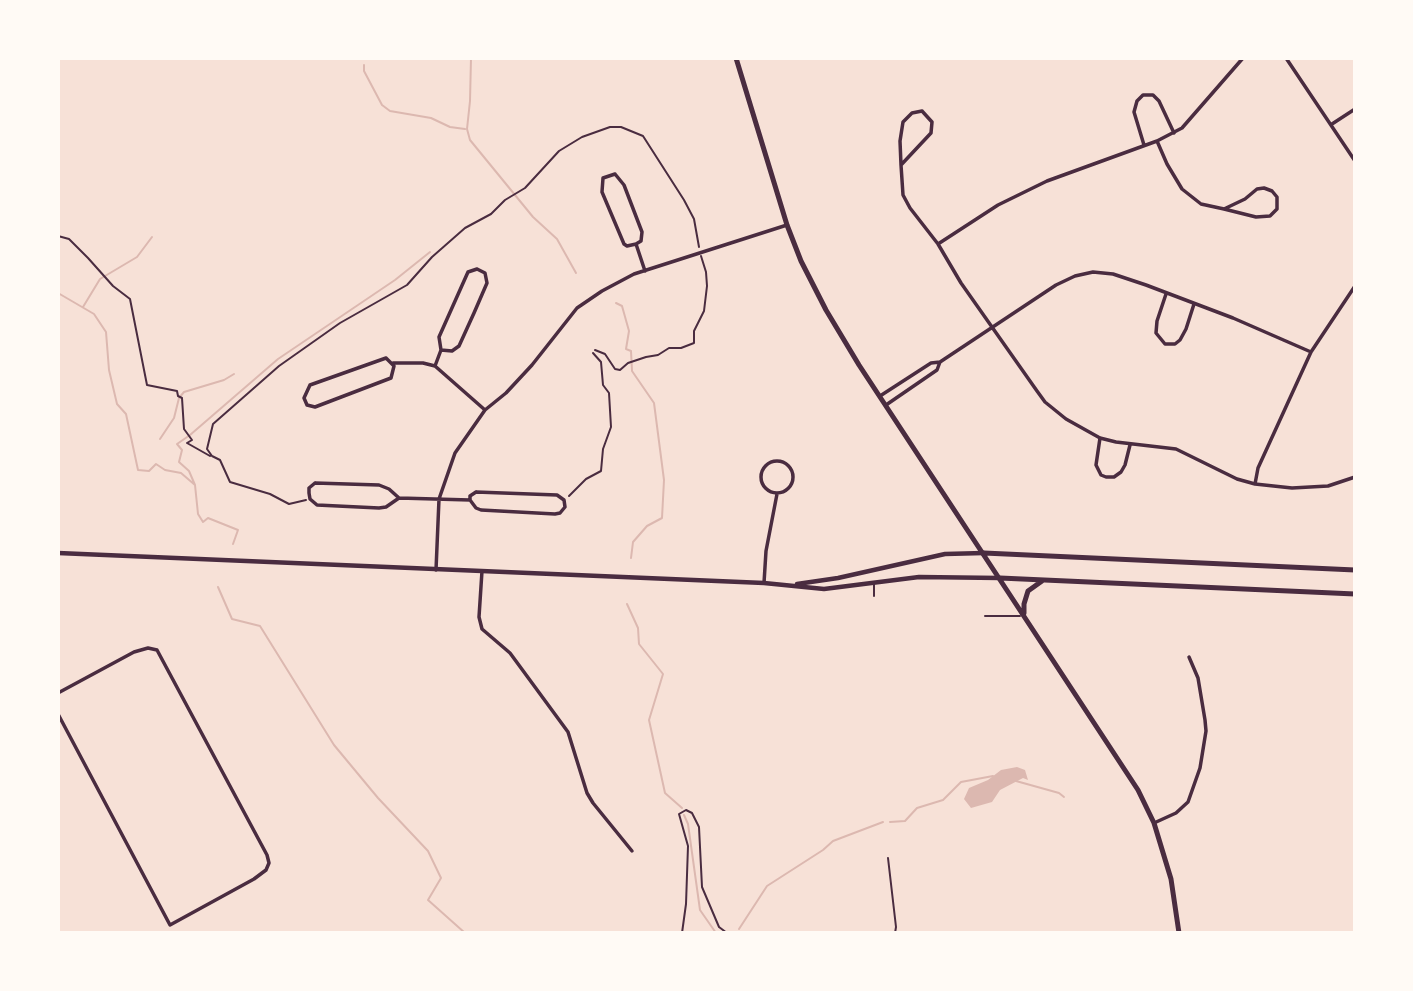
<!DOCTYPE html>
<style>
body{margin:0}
#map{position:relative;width:1413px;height:991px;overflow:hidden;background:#f7e1d7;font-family:"Varela Round",sans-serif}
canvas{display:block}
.frame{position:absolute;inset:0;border:60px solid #fffaf5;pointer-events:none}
</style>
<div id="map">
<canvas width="1413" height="991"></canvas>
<div class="frame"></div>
</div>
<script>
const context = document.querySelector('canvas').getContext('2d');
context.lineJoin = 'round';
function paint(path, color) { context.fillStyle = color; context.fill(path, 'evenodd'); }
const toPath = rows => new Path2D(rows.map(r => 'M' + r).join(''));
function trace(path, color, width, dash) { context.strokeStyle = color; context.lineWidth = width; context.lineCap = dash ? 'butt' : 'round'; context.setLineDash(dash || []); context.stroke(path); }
paint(toPath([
 [1017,767,1025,770,1028,780,1023,778,1000,790,992,802,971,808,964,799,969,788,988,780,1001,770]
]), '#dcb8b0');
trace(toPath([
 [471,58,470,101,467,129,470,140,533,217,557,239,576,273],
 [364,65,364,71,382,105,390,111,431,118,450,127,465,129],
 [58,293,94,314,106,332,109,370,117,404,126,414,138,470,149,471,156,464,165,470,181,473,195,485,198,514,203,522,208,518,238,530,233,544],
 [616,303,622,306,629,331,626,349,631,351,632,371,654,403,664,480,662,518,647,526,633,542,631,558],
 [83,307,100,279,137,257,152,237],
 [160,439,174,418,179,398,184,392,224,380,234,374],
 [195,485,189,471,179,462,182,450,177,444,190,435,278,359,395,280,430,252],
 [218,587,232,619,260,626,334,745,378,798,428,851,441,878,428,900,465,933],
 [627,604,638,628,639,644,663,674,649,720,665,793,682,808],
 [1016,781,1059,793,1064,797],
 [684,815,688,824,700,910,716,933],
 [890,822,905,821,917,808,943,800,961,782,993,776],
 [739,929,767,886,823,850,833,841,883,822]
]), '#dcb8b0', 2);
trace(toPath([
 [58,236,69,239,88,258,113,286,130,299,147,385,177,391,178,396,182,398,184,429,192,440,187,443,210,456],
 [595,350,605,354,615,369,620,370,628,363,646,357,658,355,669,348,681,348,694,343,694,331,704,311,707,286,706,272,701,256],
 [569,496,586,479,601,471,603,449,611,427,609,393,603,385,601,362,593,353],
 [306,500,289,504,270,494,230,482,220,460,212,456,207,449,213,424,279,366,340,323,407,285,432,257,465,228,491,214,505,200,525,188,559,151,582,137,610,127,621,127,643,136,684,200,694,219,699,247],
 [682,933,686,904,688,846,679,814,686,810,692,813,699,827,702,887,719,927,727,933]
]), '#4a2c40', 2);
trace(toPath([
 [874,596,874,583],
 [985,616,1020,616],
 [888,858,896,927,895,933]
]), '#4a2c40', 2);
trace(toPath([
 [1286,58,1355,161],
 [922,111,932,122,931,133,901,165,900,141,903,122,912,113,922,111],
 [1332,124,1355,109],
 [1157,141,1167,164,1182,189,1201,204,1224,209],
 [1144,145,1134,112,1137,101,1143,95,1153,95,1159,101,1174,133],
 [901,165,903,195,910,208,938,244,961,283,1037,391,1045,402,1066,419,1100,438,1116,442,1176,449,1237,479,1255,484,1292,488,1328,486,1355,477],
 [615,174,624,185,642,232,641,241,636,244,627,246,624,244,602,192,603,178,615,174],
 [1264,188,1272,191,1277,197,1277,209,1270,216,1256,217,1224,209,1245,199,1257,189,1264,188],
 [636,244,645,271],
 [938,244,998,205,1047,181,1157,141,1182,128,1243,58],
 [477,269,485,273,487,283,474,313,459,346,452,351,441,350,439,337,468,272,477,269],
 [1166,294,1157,321,1156,333,1165,344,1175,344,1180,340,1186,329,1194,304],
 [386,358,394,366,391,378,315,407,307,405,304,398,310,385,386,358],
 [393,363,423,363,435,366,485,410],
 [435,366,441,350],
 [880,396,931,363,940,362,1056,285,1075,276,1093,272,1113,274,1146,285,1233,318,1311,352],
 [886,405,937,370,940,362],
 [1100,438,1096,465,1101,475,1106,477,1114,477,1121,472,1125,465,1130,445],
 '761 477a16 16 0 1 1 32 0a16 16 0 1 1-32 0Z',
 [315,483,379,485,389,489,399,498,386,507,379,508,317,505,310,499,309,493,309,488,315,483],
 [1255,484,1258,468,1311,352,1355,286],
 [476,492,557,495,564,500,565,507,560,513,555,514,481,510,476,508,470,500,470,496,476,492],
 [399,498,470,500],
 [436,570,439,499,455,453,485,410,506,393,532,365,577,308,602,291,634,274,787,225],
 [482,571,479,617,482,629,510,653,568,732,587,793,593,803,632,851],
 [764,583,766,551,777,494],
 [58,693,134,652,148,648,157,650,267,855,269,863,266,870,254,879,170,925,58,714],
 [1154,823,1176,813,1188,802,1200,768,1206,731,1205,720,1198,678,1189,657]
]), '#4a2c40', 3.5);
trace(toPath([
 [58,553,764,583,824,589,919,577,1000,578],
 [797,584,838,578,945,554,984,553]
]), '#4a2c40', 4.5);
trace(toPath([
 [736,58,787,225,801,261,826,310,859,365,1138,790,1154,823,1171,879,1179,933],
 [984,553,1355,570],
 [1000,578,1355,594],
 [1024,613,1024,604,1028,591,1042,581]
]), '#4a2c40', 5);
</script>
